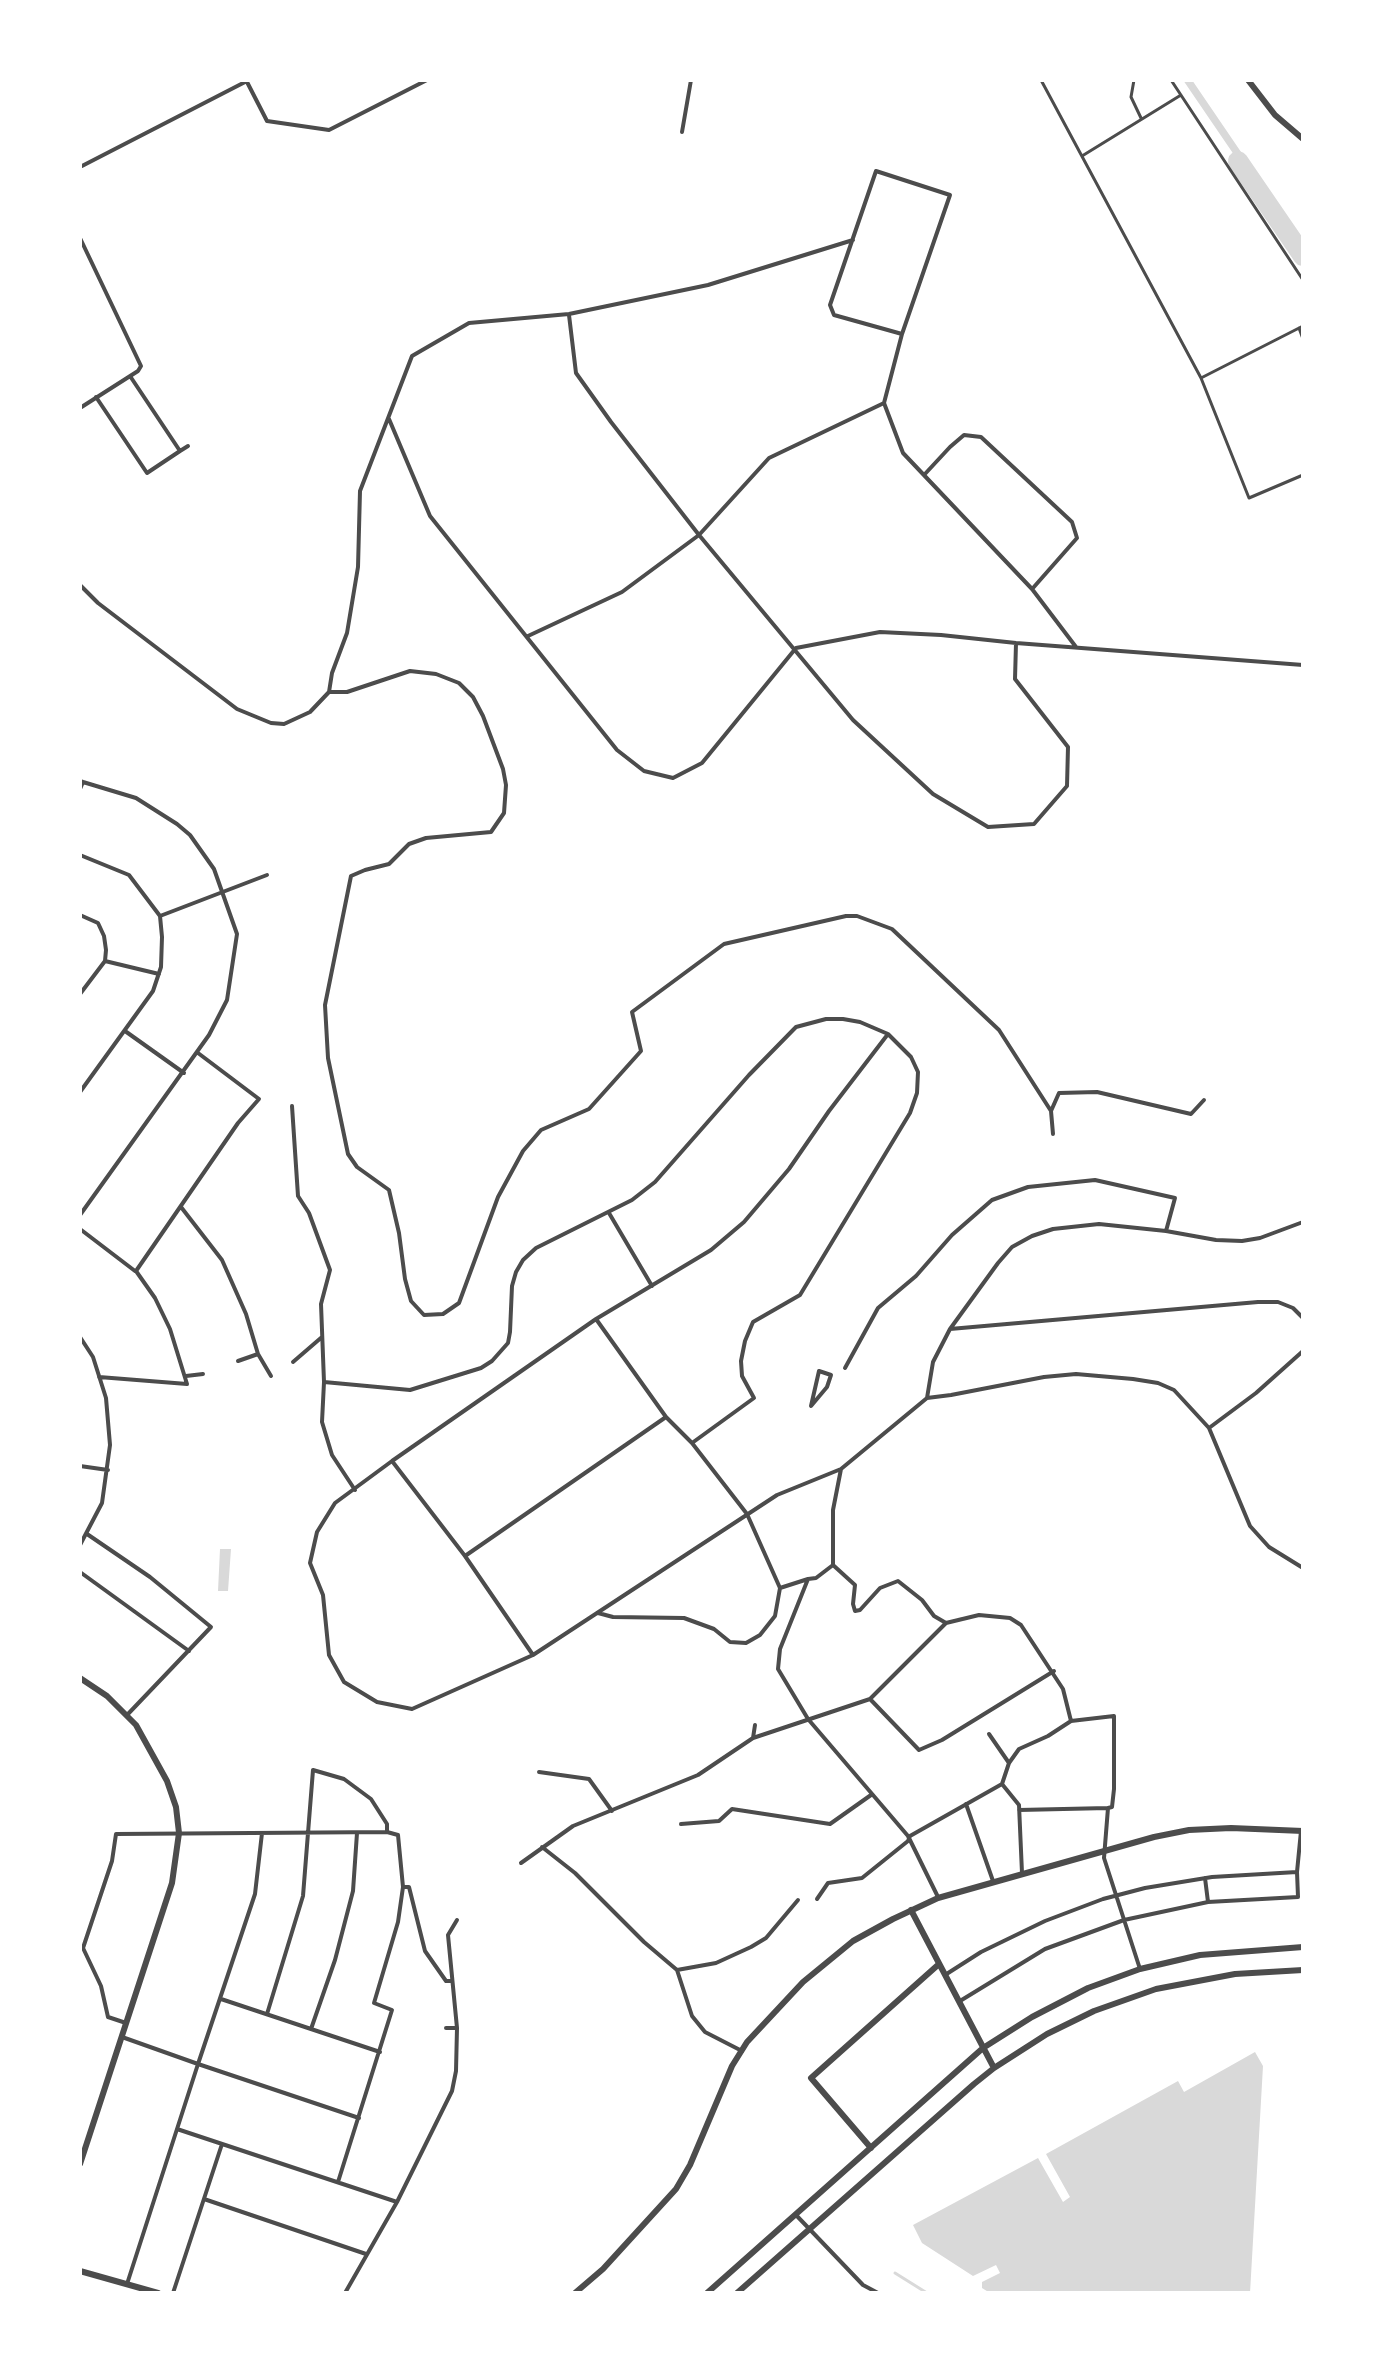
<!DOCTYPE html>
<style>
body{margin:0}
#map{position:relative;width:1383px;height:2373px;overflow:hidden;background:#fff;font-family:Montserrat,sans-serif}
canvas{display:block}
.frame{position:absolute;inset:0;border:82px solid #fff;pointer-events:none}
</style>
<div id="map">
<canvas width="1383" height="2373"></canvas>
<div class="frame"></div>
</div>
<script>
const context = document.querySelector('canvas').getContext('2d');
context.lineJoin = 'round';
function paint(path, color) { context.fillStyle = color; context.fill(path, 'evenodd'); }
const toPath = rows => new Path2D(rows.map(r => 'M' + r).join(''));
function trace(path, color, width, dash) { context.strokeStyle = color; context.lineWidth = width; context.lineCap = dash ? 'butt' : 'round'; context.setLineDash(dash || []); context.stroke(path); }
paint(toPath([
 [1183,80,1192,80,1303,243,1303,256],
 [220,1549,231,1549,228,1591,218,1591],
 [1255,2052,1263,2066,1250,2293,990,2293,982,2288,982,2282,1000,2273,996,2265,973,2276,922,2243,913,2225,1038,2158,1063,2202,1070,2197,1046,2154,1178,2081,1184,2092]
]), '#d9d9d9');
trace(toPath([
 [895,2273,927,2293]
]), '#d9d9d9', 3);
trace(toPath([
 [1238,161,1303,256]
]), '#d9d9d9', 20);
trace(toPath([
 [1041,80,1201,378,1249,498,1303,475],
 [1134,80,1131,97,1141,118],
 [1171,80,1303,280],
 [1082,156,1181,95],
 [1299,328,1303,339],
 [1201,378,1303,326]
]), '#4c4c4c', 3);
trace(toPath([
 [246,80,267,121,329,130,427,80],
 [682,132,691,80],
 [80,167,247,81],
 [876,171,950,195,902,334,834,315,830,305,876,171],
 [80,238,141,366,138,371,80,408],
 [569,315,576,373,611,422,699,535,853,720,933,794,988,827,1034,824,1067,786,1068,747,1015,679,1016,643],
 [96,397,147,473,180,451,130,376],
 [884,403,902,334],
 [389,419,430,516,617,750,644,771,673,778,702,763,796,648,880,632,941,635,1016,643,1303,665],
 [180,451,188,446],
 [924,475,950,447,964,435,981,437,1072,522,1077,538,1033,588],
 [80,585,98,603,237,709,271,723,284,724,310,712,329,692,332,673,347,633,358,567,360,491,412,356,469,323,569,314,708,285,853,240],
 [528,636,622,592,699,535,769,458,884,403,903,453,1032,589,1076,647],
 [329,692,347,692,410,671,436,674,459,683,473,697,483,716,503,769,506,785,504,813,491,832,426,838,409,844,389,864,365,870,351,876,325,1005,328,1058,348,1154,357,1167,389,1190,399,1233,405,1279,411,1301,424,1315,443,1314,459,1303,498,1197,523,1151,541,1130,589,1109,641,1051,632,1012,724,944,846,916,857,916,892,929,999,1030,1051,1111,1053,1134],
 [80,781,83,782,80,789],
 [80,855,129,875,160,916,162,937,161,967,153,991,80,1092],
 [80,915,98,923,104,936,106,950,105,961,80,994],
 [160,916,267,875],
 [105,961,159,974],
 [125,1031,184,1073],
 [292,1106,298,1196,309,1213,330,1270,321,1304,324,1382],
 [1051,1111,1059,1093,1097,1092,1191,1114,1204,1100],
 [181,1207,222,1260,246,1314,258,1354,271,1376],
 [609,1213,652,1286],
 [80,1215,209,1035,227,1000,237,934,214,869,190,835,177,824,136,798,83,782],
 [80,1229,135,1271],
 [596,1319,666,1417,692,1443,747,1514,780,1588,775,1616,760,1635,746,1643,730,1642,714,1629,684,1618,613,1617,598,1613],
 [950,1329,1258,1302,1278,1302,1293,1308,1303,1318],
 [80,1337,93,1357,106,1398,110,1445,102,1503,80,1545],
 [238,1361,258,1354],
 [293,1362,322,1337],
 [845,1368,878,1308,916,1276,952,1235,992,1200,1028,1187,1095,1180,1175,1198,1166,1231],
 [819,1371,831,1375,827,1387,811,1406,819,1371],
 [186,1376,203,1374],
 [99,1377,187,1384,170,1329,155,1298,136,1271,238,1123,259,1099,198,1053],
 [927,1398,933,1362,950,1329,998,1263,1012,1247,1032,1236,1053,1229,1099,1224,1166,1231,1216,1240,1242,1241,1260,1238,1303,1222],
 [1209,1428,1256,1393,1303,1351],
 [392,1461,465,1556,533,1655,777,1495,841,1469,927,1398,951,1395,1044,1377,1076,1374,1133,1379,1158,1383,1174,1390,1209,1428,1250,1526,1269,1547,1303,1568],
 [80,1466,108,1470],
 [841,1469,833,1510,833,1565,816,1578,808,1579,780,1649,778,1669,808,1719,908,1836,938,1897],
 [355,1490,332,1455,322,1422,324,1382,410,1390,481,1368,492,1361,508,1343,510,1332,512,1286,516,1272,523,1260,536,1248,632,1200,655,1182,749,1075,796,1027,826,1019,843,1019,860,1022,888,1034,911,1057,918,1072,917,1093,910,1113,800,1295,753,1322,745,1341,741,1361,742,1376,754,1398,692,1443],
 [87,1534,150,1577,211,1627,128,1714],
 [465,1556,666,1417],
 [833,1565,855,1585,853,1604,855,1611,860,1610,880,1588,898,1581,922,1600,934,1616,946,1623],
 [80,1572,189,1651],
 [780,1588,808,1579],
 [533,1655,412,1709,377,1702,344,1682,329,1655,323,1595,310,1563,317,1532,335,1503,392,1461,596,1319,711,1250,744,1222,789,1169,829,1111,888,1034],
 [870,1699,919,1750,942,1740,1054,1671],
 [989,1734,1009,1763],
 [753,1738,755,1725],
 [539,1772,589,1779,612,1811],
 [1002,1784,1019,1805,1022,1873],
 [966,1804,993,1881],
 [1019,1810,1108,1808],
 [681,1824,719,1821,732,1809,830,1824,871,1795],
 [542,1847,575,1873,644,1942,677,1970,692,2016,705,2032,742,2051],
 [521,1863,573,1826,698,1775,753,1738,870,1699,946,1623,979,1615,1010,1618,1021,1625,1063,1689,1071,1721],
 [1205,1878,1208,1902],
 [817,1899,828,1883,862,1878,908,1841,910,1836,1002,1784,1009,1763,1019,1749,1048,1736,1071,1721,1114,1716,1114,1789,1112,1807,1108,1808,1104,1858,1140,1969],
 [677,1970,716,1963,751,1947,766,1938,798,1900],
 [945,1975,981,1952,1045,1921,1103,1899,1145,1888,1212,1877,1297,1872],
 [221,1999,380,2052],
 [960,2001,1045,1949,1124,1920,1208,1902,1298,1897,1297,1872,1301,1831],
 [267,2014,303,1896,313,1770,344,1779,371,1799,387,1824,387,1832],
 [126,2023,108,2017,101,1986,83,1948,112,1861,116,1834,387,1832,398,1835,403,1887,409,1887,425,1951,446,1981,450,1981],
 [446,2028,457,2028],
 [311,2029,335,1960,353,1891,357,1833],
 [122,2037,198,2064,255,1894,262,1833],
 [177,2129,397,2202],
 [338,2182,392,2010,374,2003,398,1922,403,1887],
 [204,2199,366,2254],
 [796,2215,863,2285,878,2293],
 [127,2284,198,2064,359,2118],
 [173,2293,222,2144],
 [345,2293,397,2202,452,2091,456,2071,457,2028,448,1935,457,1920]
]), '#4c4c4c', 4);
trace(toPath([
 [1248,80,1275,115,1303,139],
 [80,1678,107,1696,136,1725,167,1781,176,1807,179,1833,172,1883,80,2164],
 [911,1910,994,2068],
 [871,2148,811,2078,939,1964],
 [80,2271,158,2293],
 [575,2293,603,2269,676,2189,690,2165,732,2066,747,2042,803,1982,853,1941,893,1919,938,1898,1154,1837,1189,1830,1231,1828,1303,1831],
 [707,2293,983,2048,1032,2017,1088,1988,1140,1969,1200,1955,1303,1947],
 [737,2293,974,2084,994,2068,1047,2034,1094,2011,1156,1989,1235,1974,1303,1970]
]), '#4c4c4c', 6);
</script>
